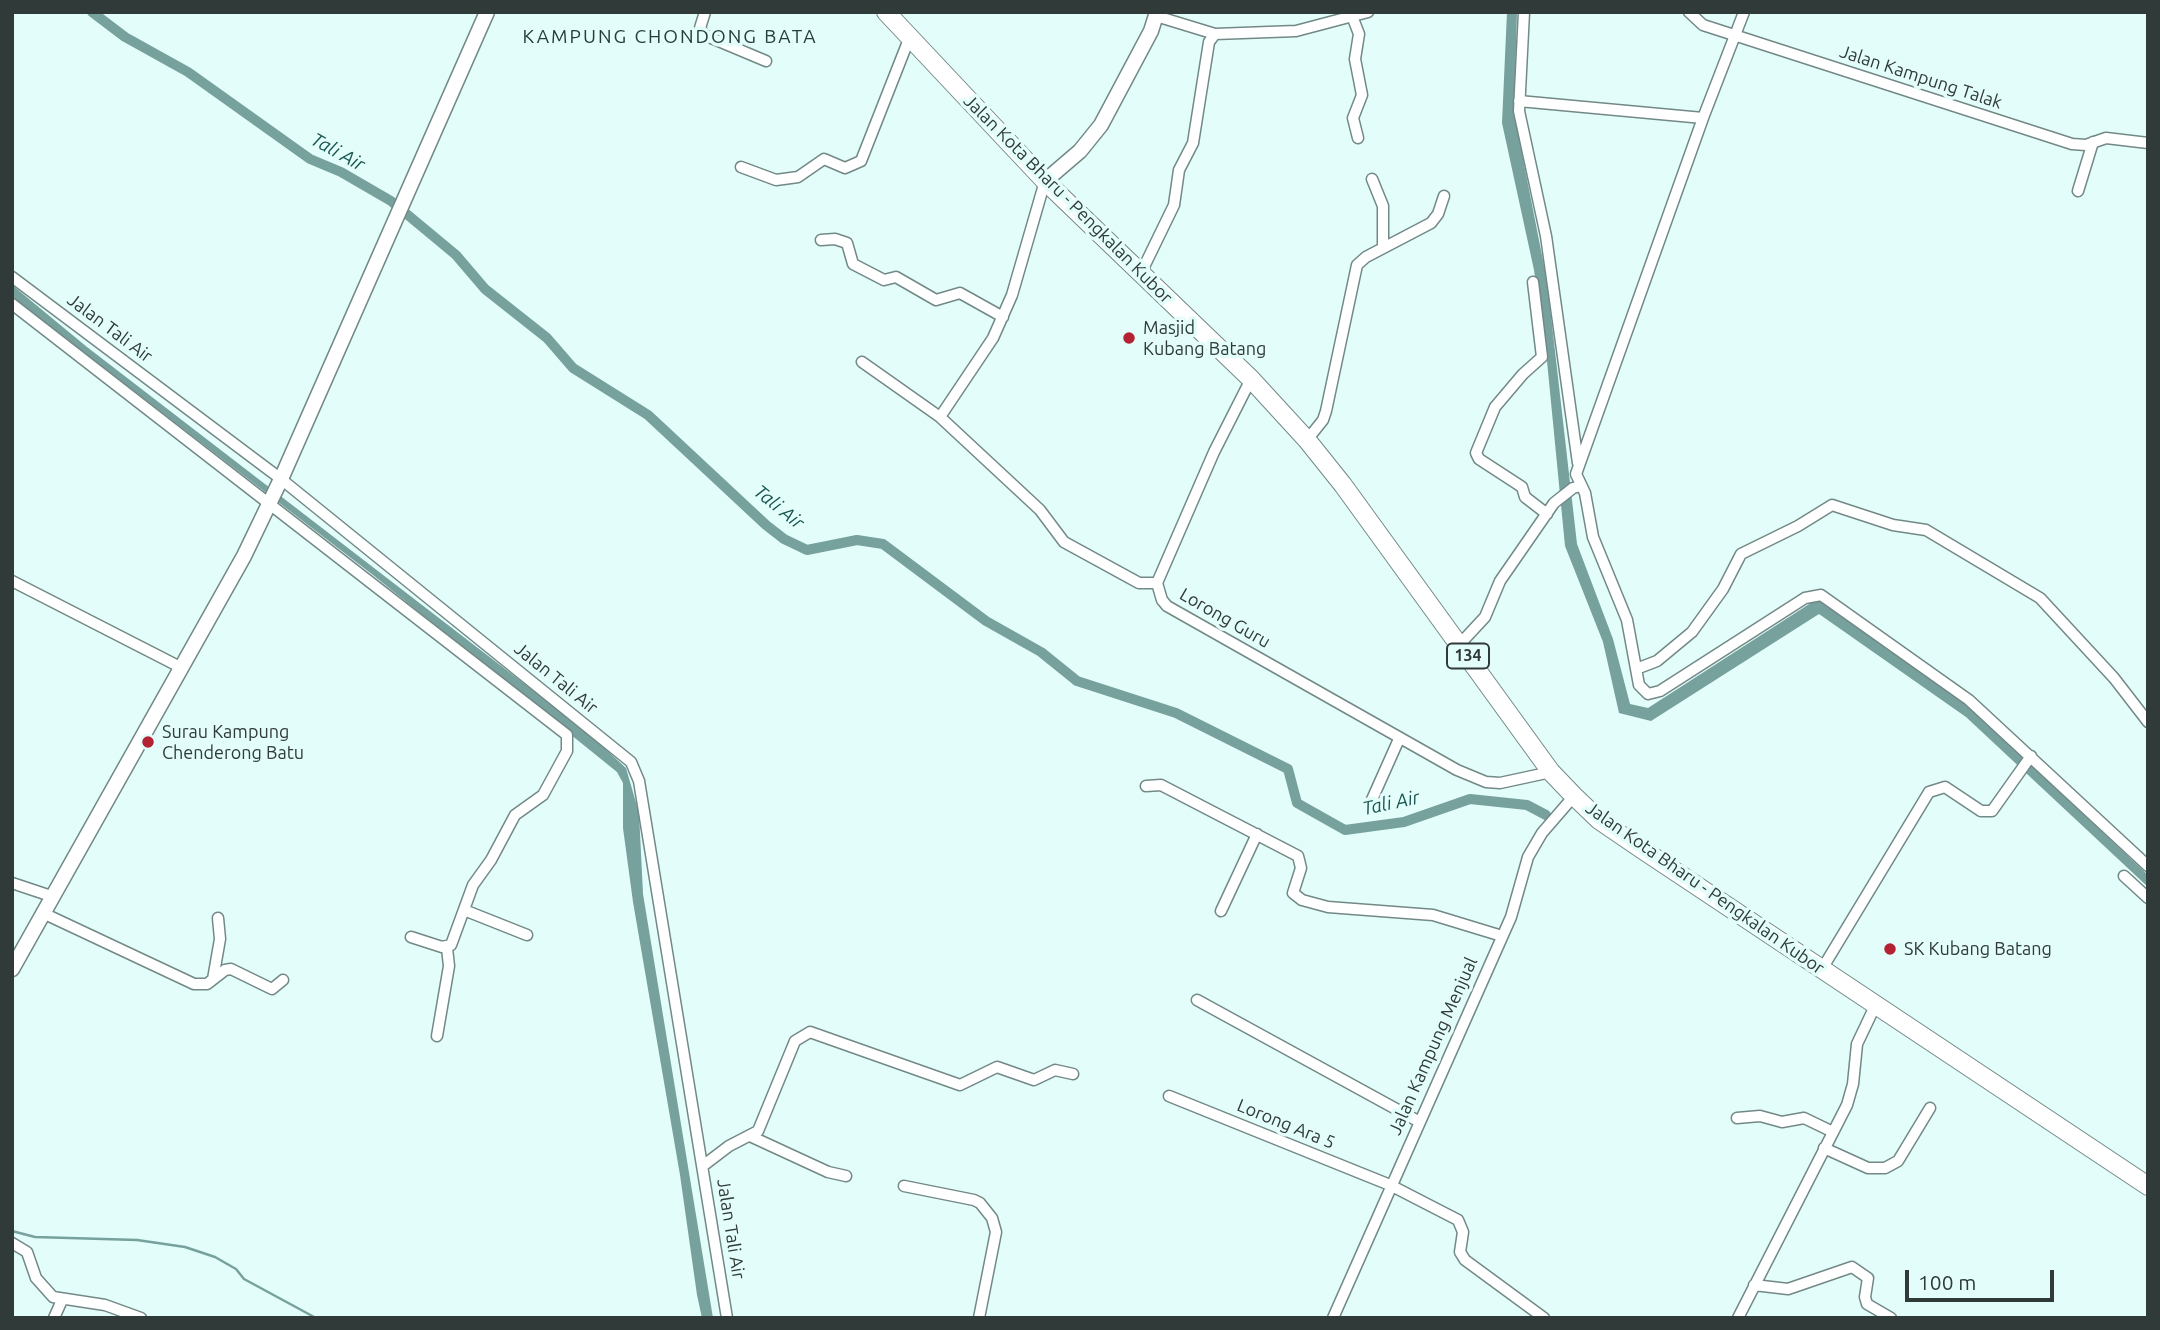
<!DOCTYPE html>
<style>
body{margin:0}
#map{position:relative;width:2160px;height:1330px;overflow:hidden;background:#e3fdfa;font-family:Ubuntu,sans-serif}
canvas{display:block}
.frame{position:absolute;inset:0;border:14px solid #303a39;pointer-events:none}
.scale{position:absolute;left:1905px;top:1270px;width:149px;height:32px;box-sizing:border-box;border:4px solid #303a39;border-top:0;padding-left:9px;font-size:21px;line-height:24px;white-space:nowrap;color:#303a39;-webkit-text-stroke:5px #e3fdfa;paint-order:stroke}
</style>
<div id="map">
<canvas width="2160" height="1330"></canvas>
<div class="frame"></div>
<div class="scale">100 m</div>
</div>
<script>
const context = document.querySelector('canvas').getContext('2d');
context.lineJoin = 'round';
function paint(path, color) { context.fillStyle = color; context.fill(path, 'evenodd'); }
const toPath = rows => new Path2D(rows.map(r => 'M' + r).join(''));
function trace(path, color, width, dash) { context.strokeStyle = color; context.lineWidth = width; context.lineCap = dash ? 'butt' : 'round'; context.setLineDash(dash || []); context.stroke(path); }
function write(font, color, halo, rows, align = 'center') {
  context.font = font + ' Ubuntu,sans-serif'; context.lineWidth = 7; context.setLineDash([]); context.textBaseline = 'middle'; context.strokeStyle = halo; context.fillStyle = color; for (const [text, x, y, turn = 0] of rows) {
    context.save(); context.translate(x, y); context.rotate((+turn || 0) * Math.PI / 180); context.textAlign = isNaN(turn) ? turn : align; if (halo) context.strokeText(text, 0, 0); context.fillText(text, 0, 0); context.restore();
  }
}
paint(toPath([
 [1507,12,1517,12,1514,113,1547,281,1577,544,1613,639,1630,704,1648,708,1817,599,1963,701,2148,875,2148,887,1966,717,1819,614,1651,721,1619,713,1603,642,1565,546,1547,361,1534,270,1502,123],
 [12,285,87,347,587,732,626,768,639,813,643,894,713,1318,702,1318,697,1295,680,1175,633,902,623,828,623,783,617,772,373,575,12,297]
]), '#76a19c');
trace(toPath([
 [12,1231,35,1237,137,1240,185,1247,215,1257,236,1269,244,1279,316,1318]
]), '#76a19c', 2.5);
trace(toPath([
 [92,12,125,37,188,72,310,159,341,172,391,201,456,255,485,289,547,338,573,368,648,415,766,525,784,539,807,550,857,540,883,544,986,621,1041,652,1077,681,1176,713,1288,769,1297,803,1345,830,1404,822,1470,799,1527,805,1546,815]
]), '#76a19c', 10);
const minor = toPath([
 [705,12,700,28,704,35,766,61],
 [1524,12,1519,111,1546,236,1578,463],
 [1689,12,1703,25,2072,144,2086,145,2106,138,2148,143],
 [1744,12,1703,118,1576,474,1585,493,1593,537,1627,620,1639,685,1648,694,1660,691,1805,598,1821,595,1969,700,2148,866],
 [1156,16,1215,34,1296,31,1368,12],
 [1352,16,1359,34,1355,59,1362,95,1353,118,1358,138],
 [1519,101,1703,118],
 [741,167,776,180,798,177,824,159,845,168,861,161,909,39],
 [1372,179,1383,206,1383,248],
 [2078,191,2093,142],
 [821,240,835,239,847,243,853,264,884,280,896,277,936,300,960,293,1003,317],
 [1141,273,1174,205,1179,170,1193,143,1209,42,1215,34],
 [12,277,281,479,631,762,639,781,727,1318],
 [1533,282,1542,357,1523,374,1495,407,1476,453,1479,459,1522,487,1525,497,1547,514],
 [12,304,567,735,567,751,543,795,515,815,491,860,473,885,451,945,442,947,411,937],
 [862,362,940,417,1040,510,1064,542,1139,583,1157,583],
 [940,417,993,338,1012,295,1045,181],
 [1307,440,1323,420,1326,411,1357,265,1366,257,1431,223,1438,214,1444,196],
 [12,581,182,668],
 [1157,583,1162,600,1167,606,1457,770,1486,782,1500,783,1551,772],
 [1157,583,1214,452,1251,379],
 [1459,645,1485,617,1500,581,1554,503,1573,488,1581,486],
 [1636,669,1657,661,1692,632,1723,589,1741,554,1798,526,1832,505,1893,525,1926,530,2040,598,2114,678,2148,722],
 [1146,786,1161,785,1298,856,1301,868,1293,893,1302,900,1328,907,1433,915,1502,936],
 [1370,804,1399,739],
 [2124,876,2148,898],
 [12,883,54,897],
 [464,910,527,935],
 [1221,911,1257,834],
 [45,914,194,984,207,984,225,970,231,969,272,989,283,980],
 [1822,969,1929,792,1945,787,1981,811,1992,811,2031,756],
 [213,979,220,939,218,918],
 [1197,1000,1418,1121],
 [437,1036,449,966,447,948],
 [1169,1096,1390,1185,1458,1220,1463,1232,1460,1252,1465,1260,1544,1318],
 [1737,1118,1760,1116,1782,1122,1804,1118,1833,1132],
 [750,1136,828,1172,846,1176],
 [1824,1148,1868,1168,1885,1168,1898,1161,1930,1108],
 [704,1165,729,1146,758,1131,795,1041,810,1032,960,1085,997,1067,1034,1080,1055,1070,1073,1074],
 [904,1186,974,1200,980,1203,992,1218,996,1232,979,1318],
 [12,1243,27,1252,36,1278,53,1297,105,1305,141,1318],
 [1754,1285,1788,1289,1852,1267,1868,1278,1865,1297,1867,1304,1891,1318],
 [54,1318,62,1300],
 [1333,1318,1511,917,1528,857,1542,833,1574,796],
 [1738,1318,1847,1105,1853,1084,1857,1044,1876,1004]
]);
const tertiary = toPath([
 [1045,181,1080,151,1101,125,1151,31,1157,12],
 [12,969,244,556,281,479,487,12]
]);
const primary = toPath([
 [886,12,1045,181,1251,379,1307,440,1343,485,1551,772,1574,796,1599,820,1643,850,2148,1186]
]);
trace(minor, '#728987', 13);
trace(tertiary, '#728987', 17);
trace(primary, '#728987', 20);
trace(minor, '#fff', 10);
trace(tertiary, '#fff', 14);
trace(primary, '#fff', 18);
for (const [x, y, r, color] of [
 [1129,338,7,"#b32133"],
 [148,742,7,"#b32133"],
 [1890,949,7,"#b32133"]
]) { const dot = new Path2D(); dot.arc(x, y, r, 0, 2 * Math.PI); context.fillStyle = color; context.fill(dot); trace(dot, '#e3fdfa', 2.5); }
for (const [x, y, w] of [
 [1468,656,42]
]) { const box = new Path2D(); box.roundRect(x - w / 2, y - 12.5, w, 25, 5); context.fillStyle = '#e3fdfa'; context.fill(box); trace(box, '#303a39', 2); }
write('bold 16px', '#303a39', null, [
 ["134",1468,656]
]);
write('18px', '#303a39', '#e3fdfa', [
 ["Jalan Kampung Talak",1921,77,18],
 ["Jalan Kota Bharu - Pengkalan Kubor",1068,199,45],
 ["Jalan Tali Air",110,328,37],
 ["Lorong Guru",1225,618,30],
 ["Jalan Tali Air",556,678,39],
 ["Jalan Kota Bharu - Pengkalan Kubor",1705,888,35],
 ["Jalan Kampung Menjual",1433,1046,-66],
 ["Lorong Ara 5",1286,1124,22],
 ["Jalan Tali Air",731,1229,81]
]);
write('18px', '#303a39', '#e3fdfa', [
 ["Masjid",1143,328],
 ["Kubang Batang",1143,349],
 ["Surau Kampung",162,732],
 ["Chenderong Batu",162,753],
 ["SK Kubang Batang",1904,949]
], 'left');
context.letterSpacing = '2px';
write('19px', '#283d3b', '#e3fdfa', [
 ["KAMPUNG CHONDONG BATA",670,37]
]);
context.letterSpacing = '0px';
write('italic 19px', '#195652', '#e3fdfa', [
 ["Tali Air",338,152,29],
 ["Tali Air",779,507,39],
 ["Tali Air",1391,803,-12]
]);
</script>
